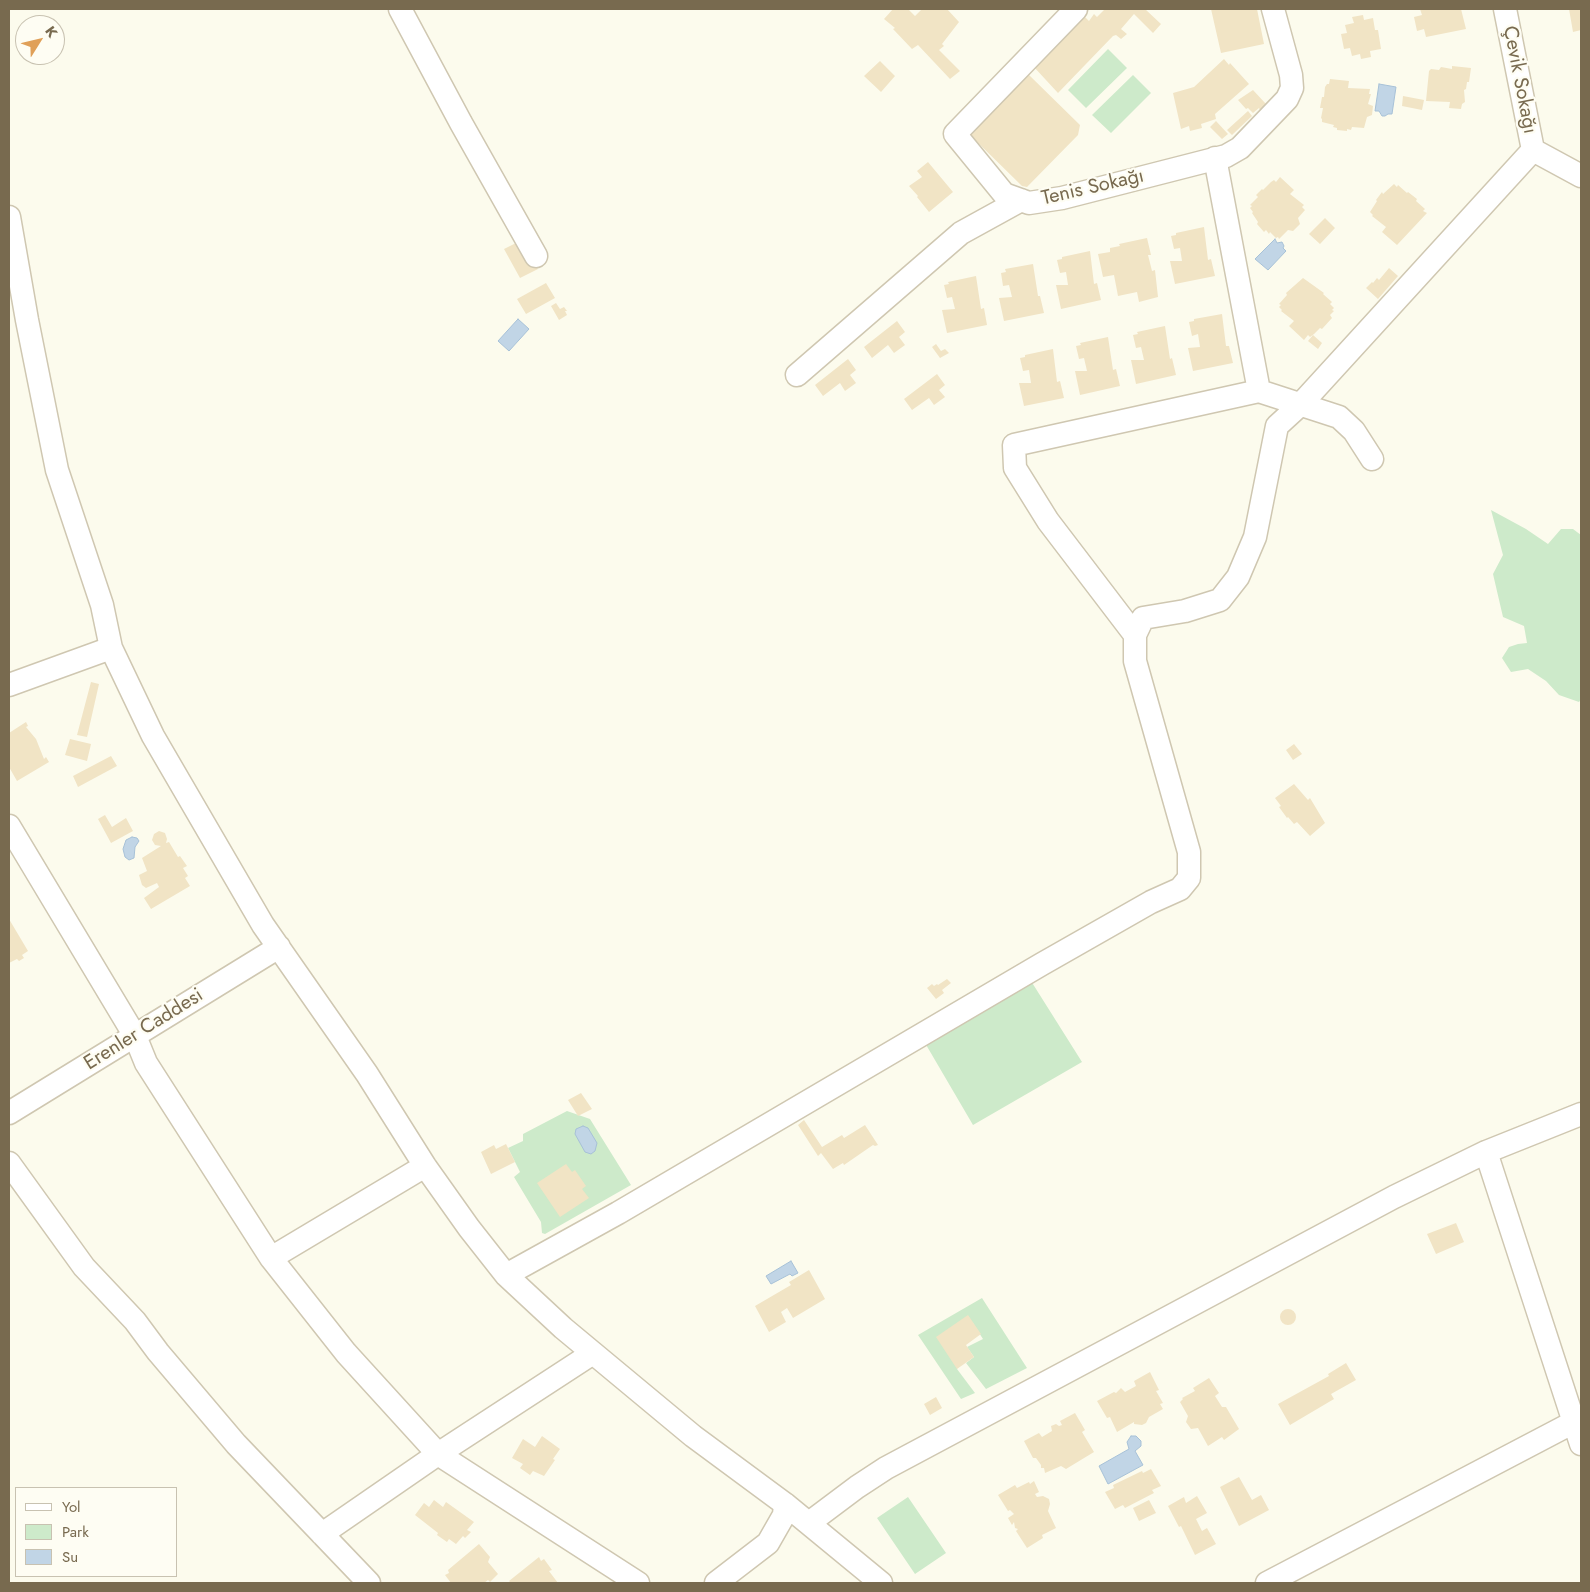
<!DOCTYPE html>
<meta charset="utf-8">
<style>
body{margin:0}
#map{position:relative;width:1590px;height:1592px;overflow:hidden;background:#fcfbed;font-family:Jost,sans-serif}
canvas{display:block}
.frame{position:absolute;inset:0;border:10px solid #786a4f;pointer-events:none}
.legend{position:absolute;left:15px;top:1487px;width:162px;height:90px;box-sizing:border-box;background:#fefdf3;border:1px solid #c8c2b1;margin:0;padding:6px 9px;list-style:none;font-size:15px;color:#786a4f}
.legend li{display:flex;align-items:center;gap:10px;height:25px}
.legend b{width:25px;border:1px solid #c8c2b1}
.north{position:absolute;left:15px;top:15px;width:50px;height:50px;box-sizing:border-box;background:#fefdf3;border:1px solid #c8c2b1;border-radius:50%;rotate:54deg;font-size:14px;font-weight:700;line-height:20px;text-align:center;color:#786a4f}
.north::after{content:'';display:block;margin:auto;width:18px;height:22px;background:#e0a058;clip-path:polygon(50% 0,100% 100%,50% 72%,0 100%)}
</style>
<div id="map">
<canvas width="1590" height="1592"></canvas>
<div class="frame"></div>
<ul class="legend">
<li><b style="height:6px;background:#fff"></b>Yol</li>
<li><b style="height:14px;background:#cdeaca"></b>Park</li>
<li><b style="height:14px;background:#c1d5e6"></b>Su</li>
</ul>
<div class="north">K</div>
</div>
<script>
const context = document.querySelector('canvas').getContext('2d');
context.lineJoin = 'round';
function paint(path, color) { context.fillStyle = color; context.fill(path, 'evenodd'); }
const toPath = rows => new Path2D(rows.map(r => 'M' + r).join(''));
function trace(path, color, width, dash) { context.strokeStyle = color; context.lineWidth = width; context.lineCap = dash ? 'butt' : 'round'; context.setLineDash(dash || []); context.stroke(path); }
function write(font, color, halo, rows, align = 'center') {
  context.font = font + ' Jost,sans-serif'; context.lineWidth = 4.5; context.setLineDash([]); context.textBaseline = 'middle'; context.strokeStyle = halo; context.fillStyle = color; for (const [text, x, y, turn = 0] of rows) {
    context.save(); context.translate(x, y); context.rotate((+turn || 0) * Math.PI / 180); context.textAlign = isNaN(turn) ? turn : align; if (halo) context.strokeText(text, 0, 0); context.fillText(text, 0, 0); context.restore();
  }
}
paint(toPath([
 [1108,49,1127,68,1086,108,1068,90],
 [1133,75,1151,93,1111,133,1092,115],
 [1491,510,1526,529,1548,544,1561,529,1573,529,1581,535,1581,699,1579,702,1559,695,1546,681,1528,669,1511,672,1502,658,1509,647,1518,644,1527,643,1524,626,1503,617,1493,574,1503,555],
 [1031,981,1082,1062,973,1125,925,1043],
 [567,1111,590,1119,631,1185,545,1234,542,1233,541,1222,514,1177,520,1172,508,1148,523,1141,523,1134],
 [982,1298,1027,1368,986,1389,966,1363,974,1357,967,1347,983,1339,968,1316,957,1369,975,1393,961,1399,918,1335],
 [908,1497,946,1553,915,1574,877,1518]
]), '#cdeaca');
const water = toPath([
 [1379,84,1396,87,1392,114,1388,114,1385,116,1382,116,1379,111,1375,111,1379,84],
 [1275,239,1277,243,1282,242,1284,246,1283,248,1286,251,1268,270,1255,259,1275,239],
 [518,319,529,329,509,351,498,341,518,319],
 [132,837,137,838,139,841,135,847,134,858,129,860,125,857,123,849,126,840,132,837],
 [583,1126,588,1128,597,1143,595,1151,591,1154,585,1152,575,1134,576,1129,583,1126],
 [791,1261,798,1273,792,1276,790,1274,771,1284,766,1276,791,1261],
 [1131,1436,1136,1436,1141,1441,1141,1446,1135,1451,1143,1465,1108,1484,1099,1466,1129,1449,1127,1442,1131,1436]
]);
paint(water, '#c1d5e6');
trace(water, '#a7c1d7', 1);
paint(toPath([
 [893,9,908,9,915,16,922,9,947,9,959,22,942,44,944,46,939,50,960,71,950,79,918,45,912,49,893,29,895,28,884,19],
 [1105,9,1145,9,1161,24,1153,33,1134,14,1121,29,1127,34,1121,39,1116,35,1113,36,1058,93,1033,66,1084,16,1089,21,1094,14,1097,17],
 [1211,9,1257,9,1264,44,1221,53],
 [1420,9,1461,9,1466,29,1426,37,1424,29,1417,31,1414,17,1422,15],
 [1569,9,1581,9,1581,30,1573,32],
 [1363,15,1364,20,1373,18,1375,30,1378,30,1381,49,1370,51,1371,57,1361,59,1360,54,1352,56,1350,48,1344,49,1341,34,1347,33,1345,25,1354,23,1352,17],
 [1224,59,1229,65,1230,63,1249,84,1215,114,1216,119,1201,124,1202,128,1190,131,1189,126,1181,129,1173,93,1194,87],
 [880,61,895,76,881,92,864,76],
 [1452,66,1471,68,1469,82,1467,82,1466,89,1464,90,1465,102,1462,104,1461,109,1449,108,1450,102,1426,101,1429,71,1431,69,1439,70,1441,67,1452,69],
 [1029,75,1080,125,1078,135,1027,187,1022,186,969,134,1021,76],
 [1330,79,1349,81,1348,88,1370,89,1369,94,1371,94,1368,104,1373,106,1372,115,1367,117,1364,128,1352,127,1351,130,1347,129,1347,131,1337,130,1337,128,1333,127,1334,125,1322,122,1322,119,1321,118,1323,108,1320,108,1322,97,1324,97,1325,87,1327,84,1329,84],
 [1253,90,1266,104,1260,110,1259,108,1253,113,1248,108,1246,109,1238,100],
 [1403,96,1424,100,1422,110,1402,106],
 [1248,111,1252,116,1232,135,1227,130],
 [1216,121,1228,134,1222,139,1210,127],
 [928,162,953,192,929,212,917,197,918,196,909,186,922,177,917,171],
 [1280,177,1294,190,1290,194,1304,205,1302,207,1305,210,1298,218,1300,224,1293,231,1288,230,1279,239,1278,237,1276,238,1270,232,1269,234,1266,230,1264,232,1257,224,1258,222,1252,213,1253,212,1250,208,1252,206,1250,205,1258,197,1256,195,1262,189,1263,190,1271,182,1274,180,1276,182],
 [1394,184,1397,187,1398,185,1407,193,1408,192,1417,199,1416,201,1425,209,1423,211,1427,213,1397,245,1382,232,1386,227,1372,216,1373,215,1370,212,1377,201,1376,200,1382,192,1383,194],
 [1325,218,1335,228,1320,244,1309,234],
 [1204,227,1208,260,1211,259,1215,276,1175,284,1170,261,1182,261,1180,248,1174,249,1171,236,1176,235,1176,233],
 [1147,238,1151,255,1148,255,1152,271,1155,270,1158,297,1139,302,1137,292,1118,296,1114,275,1103,277,1098,254,1110,252,1110,248,1120,246,1119,244],
 [522,240,538,269,520,278,504,249],
 [1090,251,1094,284,1097,283,1101,300,1061,309,1056,285,1068,285,1066,272,1060,273,1057,260,1062,259,1062,257],
 [1033,264,1038,296,1040,296,1044,313,1004,321,999,298,1012,297,1009,285,1003,286,1001,273,1006,272,1005,269],
 [1389,268,1398,276,1378,299,1366,288,1372,282,1373,283,1377,278,1379,280],
 [976,276,981,309,984,308,987,325,947,333,942,310,955,309,952,297,947,298,944,285,949,284,948,282],
 [1303,278,1324,293,1323,294,1332,302,1330,304,1334,308,1332,310,1334,311,1330,315,1332,318,1322,329,1320,328,1314,334,1310,337,1308,335,1304,340,1289,326,1294,321,1281,311,1282,310,1279,307,1281,305,1279,304,1287,295,1286,293],
 [546,283,555,298,526,314,517,299],
 [556,303,560,309,564,307,567,311,565,311,567,315,559,320,551,306],
 [1222,314,1226,346,1229,346,1233,363,1193,371,1188,348,1200,347,1198,334,1192,336,1189,322,1194,321,1194,319],
 [897,321,905,332,899,337,905,345,894,353,888,345,872,358,864,347],
 [1165,326,1170,359,1172,358,1176,375,1136,384,1131,360,1144,360,1141,347,1136,348,1133,335,1138,334,1137,332],
 [1313,335,1322,343,1318,349,1308,341],
 [1108,337,1113,370,1116,369,1120,386,1080,395,1075,371,1087,371,1084,358,1079,359,1076,346,1081,345,1080,343],
 [936,344,941,351,945,349,949,353,940,358,932,347],
 [1053,349,1057,382,1060,381,1064,398,1024,406,1019,383,1031,383,1029,370,1023,371,1020,358,1025,357,1025,355],
 [848,359,856,370,850,375,856,383,845,391,840,383,823,396,815,385],
 [937,374,945,385,939,390,945,397,934,405,929,398,912,410,904,399],
 [91,682,99,684,87,737,77,735],
 [26,722,28,726,26,727,36,739,44,759,46,757,49,762,17,781,9,767,9,733],
 [70,739,91,744,87,761,65,755],
 [1294,744,1302,754,1293,760,1286,750],
 [111,756,117,766,78,787,73,776],
 [1294,784,1308,800,1310,798,1325,823,1310,836,1297,822,1294,824,1288,817,1287,818,1279,807,1281,806,1275,798],
 [105,815,112,827,126,818,133,831,111,843,98,819],
 [159,831,165,833,167,839,166,843,169,842,178,857,180,856,187,866,183,868,188,876,185,878,190,886,151,909,144,898,159,887,157,883,146,888,142,885,139,875,147,871,142,858,161,846,155,845,152,840,154,834],
 [9,919,28,951,22,955,24,958,19,961,17,959,9,963],
 [947,979,951,983,942,990,944,993,936,999,927,988,932,984,934,986,937,984,938,985],
 [581,1093,592,1109,578,1116,568,1100],
 [804,1120,822,1147,842,1135,844,1138,865,1125,878,1145,875,1146,873,1145,844,1165,843,1163,833,1169,821,1153,818,1156,798,1125],
 [506,1144,515,1162,491,1174,481,1152,494,1145,496,1149],
 [566,1164,572,1172,575,1170,586,1186,582,1189,589,1198,560,1217,537,1183],
 [1456,1223,1464,1242,1436,1254,1427,1234],
 [809,1270,825,1299,793,1318,787,1308,781,1312,786,1322,769,1332,755,1306,791,1285,789,1282],
 '1280 1317a8 8 0 1 1 16 0a8 8 0 1 1-16 0Z',
 [968,1315,981,1334,966,1345,974,1357,957,1369,936,1337],
 [1346,1363,1356,1380,1331,1394,1334,1399,1290,1425,1278,1404,1329,1376,1328,1374],
 [1150,1372,1159,1390,1156,1391,1163,1403,1160,1404,1163,1409,1149,1417,1146,1423,1142,1425,1134,1424,1134,1422,1117,1432,1110,1417,1107,1418,1097,1401,1114,1392,1116,1393,1121,1388,1125,1392,1136,1386,1134,1381],
 [1209,1378,1219,1393,1215,1396,1222,1407,1226,1407,1239,1429,1224,1440,1222,1437,1208,1446,1198,1428,1191,1429,1186,1422,1188,1416,1180,1402,1183,1399,1182,1398,1195,1391,1193,1388],
 [936,1397,942,1408,930,1415,924,1404],
 [1075,1413,1085,1430,1082,1432,1094,1452,1066,1469,1061,1466,1045,1473,1044,1468,1041,1468,1041,1465,1036,1458,1033,1458,1024,1441,1039,1433,1042,1437,1052,1431,1051,1426,1056,1424,1059,1426,1062,1425,1060,1421],
 [542,1436,560,1449,553,1459,555,1460,544,1476,533,1471,530,1475,520,1468,523,1464,512,1458,523,1439,535,1447],
 [1151,1469,1161,1486,1152,1490,1154,1493,1125,1508,1123,1505,1115,1509,1105,1492,1114,1488,1113,1485,1142,1471,1143,1473],
 [1239,1477,1252,1500,1261,1495,1269,1510,1239,1526,1220,1487],
 [1034,1481,1039,1492,1035,1494,1037,1497,1043,1496,1049,1499,1050,1504,1048,1511,1056,1528,1042,1535,1043,1538,1027,1548,1016,1531,1018,1529,1015,1528,1014,1522,1012,1525,1008,1518,1014,1514,1010,1510,1008,1511,998,1495,1015,1485,1017,1488,1029,1482,1030,1484],
 [1197,1496,1207,1513,1196,1519,1202,1531,1207,1528,1216,1544,1195,1555,1181,1526,1179,1527,1168,1506,1184,1497,1186,1503],
 [434,1500,443,1507,446,1502,474,1522,467,1530,471,1532,465,1538,463,1536,456,1544,449,1539,447,1542,437,1535,438,1533,415,1515,424,1503,429,1507],
 [1149,1500,1156,1513,1139,1521,1133,1508],
 [479,1544,490,1557,488,1562,498,1574,490,1582,488,1580,484,1583,451,1583,445,1575,449,1573,448,1570],
 [539,1557,541,1561,544,1559,552,1570,549,1571,558,1583,511,1583,509,1581]
]), '#f1e4c5');
const minor = toPath([
 [400,9,461,123,536,256],
 [1076,9,955,134,1004,194,1029,203,1062,198,1226,156,1240,148,1287,99,1292,88,1291,75,1273,9],
 [1505,9,1533,150],
 [1533,150,1581,176],
 [1215,158,1259,391],
 [9,217,27,320,57,470,102,605,111,648,153,736,263,925,367,1074,425,1166,469,1228,506,1275,563,1328,693,1436,785,1504,881,1583],
 [797,375,961,233,1021,200],
 [1135,635,1143,618,1185,611,1220,600,1238,577,1255,537,1277,426,1301,404,1533,150],
 [9,685,111,648],
 [9,826,135,1036,146,1063,271,1258,346,1353,438,1454,638,1583],
 [9,1113,279,947],
 [1486,1152,1581,1444],
 [9,1163,84,1267,135,1321,158,1352,236,1444,369,1583],
 [271,1258,425,1166],
 [506,1275,618,1213,1042,964,1151,902,1180,889,1189,878,1189,852,1135,661,1135,635,1048,521,1015,468,1014,445,1259,391,1339,417,1354,431,1372,459],
 [809,1523,857,1487,886,1468,1394,1197,1486,1152,1581,1114],
 [322,1534,438,1454,593,1353],
 [716,1583,768,1543,784,1515,785,1504],
 [1267,1583,1574,1422]
]);
trace(minor, '#cfc7b1', 25);
trace(minor, '#fff', 22);
write('20px', '#786a4f', '#fefdf3', [
 ["Çevik Sokağı",1519,80,79],
 ["Tenis Sokağı",1093,188,-13],
 ["Erenler Caddesi",144,1030,-32]
]);
</script>
